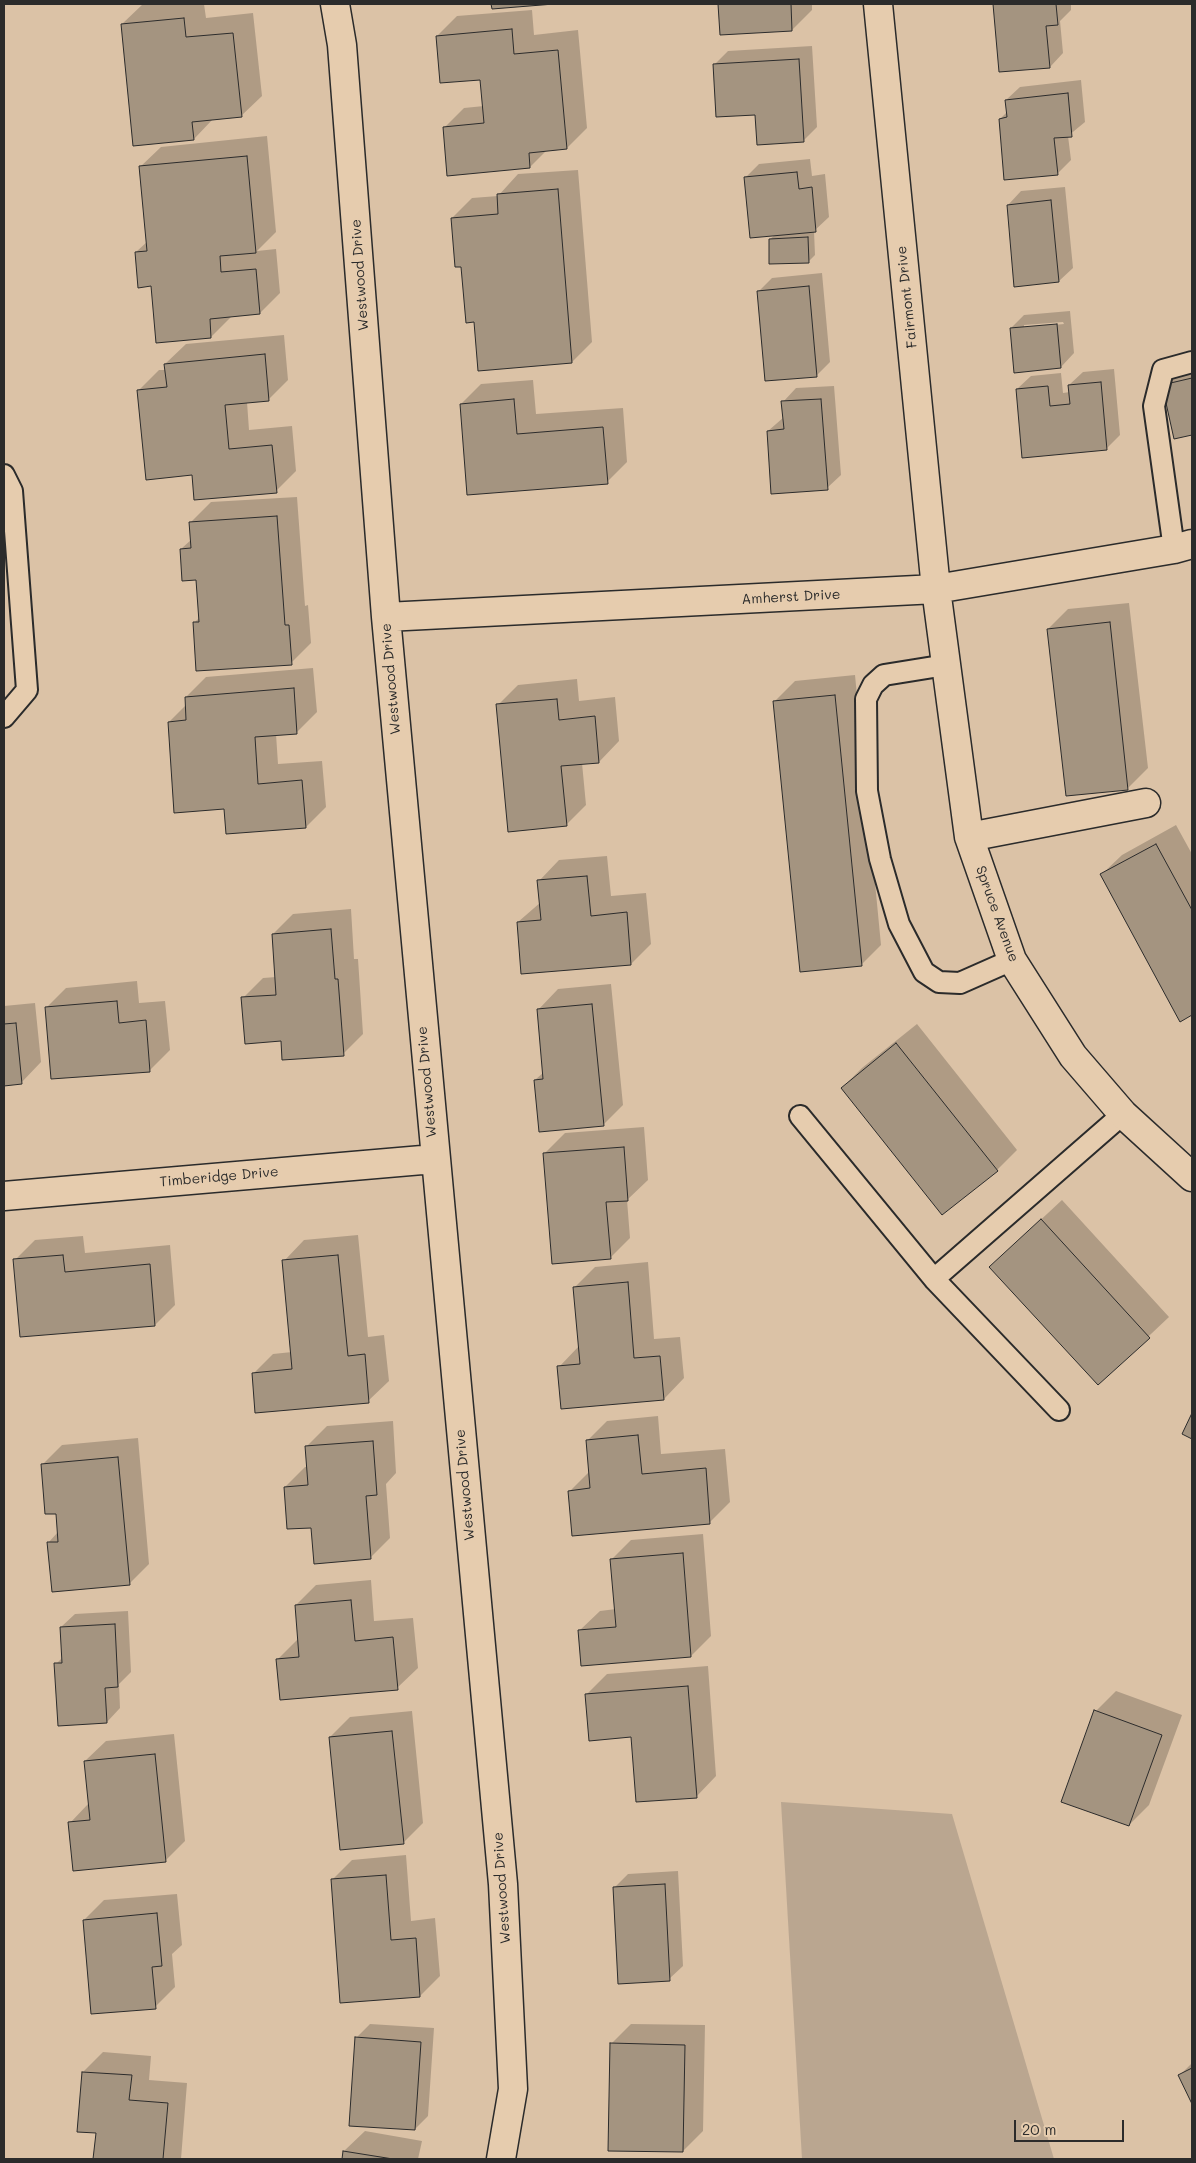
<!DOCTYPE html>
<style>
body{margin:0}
#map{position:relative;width:1196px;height:2163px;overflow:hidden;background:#dbc2a6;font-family:Mali,sans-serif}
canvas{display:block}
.frame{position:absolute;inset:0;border:5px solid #2b2b2b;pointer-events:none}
.scale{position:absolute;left:1014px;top:2120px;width:110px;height:22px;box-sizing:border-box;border:2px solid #2b2b2b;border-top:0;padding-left:6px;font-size:15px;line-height:18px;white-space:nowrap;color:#2b2b2b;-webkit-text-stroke:4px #e6ccae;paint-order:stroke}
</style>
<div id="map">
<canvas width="1196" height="2163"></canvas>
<div class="frame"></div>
<div class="scale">20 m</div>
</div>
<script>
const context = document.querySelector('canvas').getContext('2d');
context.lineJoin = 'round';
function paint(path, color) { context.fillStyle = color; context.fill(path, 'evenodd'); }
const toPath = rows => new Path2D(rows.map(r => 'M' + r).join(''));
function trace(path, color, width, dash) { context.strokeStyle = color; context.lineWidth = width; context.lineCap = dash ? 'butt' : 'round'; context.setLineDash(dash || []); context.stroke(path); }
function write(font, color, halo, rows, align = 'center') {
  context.font = font + ' Mali,sans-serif'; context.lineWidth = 4.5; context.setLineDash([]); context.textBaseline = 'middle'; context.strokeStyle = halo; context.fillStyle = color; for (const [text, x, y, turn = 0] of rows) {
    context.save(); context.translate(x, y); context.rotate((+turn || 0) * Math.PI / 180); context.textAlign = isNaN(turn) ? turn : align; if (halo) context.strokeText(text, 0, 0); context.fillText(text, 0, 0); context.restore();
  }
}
paint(toPath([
 [781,1802,952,1814,1054,2159,802,2159]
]), '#baa690');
paint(toPath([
 [143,4,204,4,206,18,253,13,262,96,241,116,213,119,194,139,122,24],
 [719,4,812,4,812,10,792,30,721,34],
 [994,4,1071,4,1071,10,1060,21,1063,53,1050,67,1000,71],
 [532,10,534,35,578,30,587,128,567,148,547,150,530,167,444,128,464,108,484,106,481,79,437,36,457,16],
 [812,46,817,127,803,141,756,113,714,65,728,51],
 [1081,80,1085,122,1068,136,1071,160,1057,174,1000,119,1007,112,1006,100,1020,87],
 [267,136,276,232,257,251,276,249,280,293,260,313,231,317,211,337,152,285,136,252,148,241,140,167,161,147],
 [810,159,812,176,825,174,829,217,814,231,815,255,809,261,770,239,775,235,745,178,759,164],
 [578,170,592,342,572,362,476,321,452,218,472,198,498,196,518,174],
 [1065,187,1073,268,1059,281,1008,205,1021,191],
 [822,273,830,362,816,376,759,291,772,278],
 [1070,311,1074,353,1061,367,1011,328,1024,315],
 [1063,322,1064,324,1024,328,1024,325],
 [284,335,288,380,268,400,247,402,249,430,292,426,296,471,276,491,193,474,139,390,159,370,166,370,165,364,186,344],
 [1192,363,1192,434,1175,438,1163,385,1183,365],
 [1114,369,1120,435,1106,449,1017,389,1031,376,1061,373,1063,393,1070,392,1069,385,1083,372],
 [533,380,536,414,623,408,627,462,607,482,461,404,481,384],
 [834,386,841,475,827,488,768,431,784,417,783,402,796,388],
 [297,497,305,606,308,605,311,643,291,663,194,623,200,617,197,579,181,549,192,539,191,522,211,502],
 [1129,603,1148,768,1128,788,1048,629,1068,609],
 [313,668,317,712,297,732,276,734,278,764,322,761,326,807,306,827,169,722,186,705,186,697,206,677],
 [855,675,881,945,861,965,775,701,795,681],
 [577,679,579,701,615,697,619,741,599,762,582,763,586,805,566,825,498,705,518,685],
 [1176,825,1192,854,1192,1014,1181,1020,1101,875,1122,855],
 [607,856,611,896,646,893,651,944,631,964,518,922,541,902,539,881,559,860],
 [351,909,354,959,358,959,363,1034,343,1054,282,1040,243,998,263,978,276,977,273,934,293,914],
 [137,981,139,1003,165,1001,170,1050,150,1070,46,1008,66,988],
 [611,984,623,1105,603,1125,535,1080,544,1072,538,1010,558,989],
 [35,1003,41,1062,21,1083,4,1084,4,1006],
 [917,1024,1017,1150,997,1170,942,1213,842,1088,862,1068],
 [644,1127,648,1180,627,1200,630,1238,610,1258,545,1153,565,1133],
 [1062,1200,1169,1317,1098,1384,990,1267],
 [358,1235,368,1337,384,1335,389,1381,368,1401,253,1374,273,1354,292,1352,284,1261,304,1240],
 [83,1236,85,1253,170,1245,175,1305,155,1325,15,1260,35,1240],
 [648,1262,654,1339,680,1337,684,1378,664,1399,559,1367,579,1346,575,1287,595,1267],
 [658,1416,661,1454,725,1449,730,1502,710,1522,570,1491,590,1471,587,1441,607,1421],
 [393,1421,396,1473,386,1484,390,1538,370,1558,313,1526,285,1487,305,1467,308,1467,307,1446,327,1426],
 [138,1438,149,1564,129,1584,48,1543,58,1532,57,1512,42,1465,62,1445],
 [703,1534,711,1636,691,1656,582,1665,579,1631,600,1611,616,1609,611,1560,631,1540],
 [371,1580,374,1621,413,1618,418,1668,397,1688,278,1659,298,1639,296,1605,316,1585],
 [128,1611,131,1672,119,1684,120,1708,107,1722,56,1664,63,1657,61,1627,75,1614],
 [708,1666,716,1776,696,1797,587,1694,607,1674],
 [1116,1691,1182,1715,1149,1805,1129,1825,1096,1711],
 [412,1711,423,1823,403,1843,330,1737,350,1717],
 [174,1734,185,1841,165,1861,70,1823,89,1803,85,1761,106,1741],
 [406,1855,411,1921,435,1918,440,1976,420,1996,332,1880,352,1860],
 [678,1871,683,1966,669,1979,614,1888,628,1874],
 [177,1894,182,1945,172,1954,175,1987,155,2007,84,1920,104,1900],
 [370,2024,434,2028,428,2116,415,2129,356,2038],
 [631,2024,705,2025,703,2131,683,2151,611,2044],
 [103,2052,151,2056,149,2080,187,2083,181,2159,95,2159,97,2132,83,2072],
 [1192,2063,1192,2102,1179,2076],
 [365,2131,422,2141,418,2159,343,2159,344,2151]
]), '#0003');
const building = toPath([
 [491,4,554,4,492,9,491,4],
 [718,4,791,4,792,31,720,35,718,4],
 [993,4,1056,4,1058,25,1046,26,1050,68,999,72,993,4],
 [184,18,186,37,233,33,242,117,192,122,194,140,133,146,121,24,184,18],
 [512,29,514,54,558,50,567,149,529,153,530,168,447,176,443,127,484,123,480,80,440,83,436,36,512,29],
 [799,59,804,142,757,145,755,115,716,117,713,64,799,59],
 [1068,93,1072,137,1054,138,1058,175,1004,180,999,119,1007,117,1005,100,1068,93],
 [247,156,256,253,220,256,221,272,256,269,260,314,210,319,211,338,156,343,151,286,138,288,135,252,147,251,139,166,247,156],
 [797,172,799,189,812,187,816,232,750,238,744,177,797,172],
 [558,189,572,363,478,371,474,322,466,323,461,267,455,267,451,218,498,214,497,194,558,189],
 [1051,200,1059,282,1014,287,1007,205,1051,200],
 [808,237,809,263,769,264,769,239,808,237],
 [809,286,817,377,765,381,757,291,809,286],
 [1057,324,1061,368,1014,373,1010,328,1057,324],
 [265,354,269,401,225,405,229,449,272,445,277,493,194,500,192,475,146,480,137,390,167,387,164,364,265,354],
 [1192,378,1192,435,1174,439,1162,385,1192,378],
 [1101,382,1107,450,1022,458,1016,389,1048,386,1050,406,1070,404,1068,385,1101,382],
 [514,399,517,434,603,427,608,484,467,495,460,404,514,399],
 [821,399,828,490,771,494,767,431,784,429,781,401,821,399],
 [277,516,285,625,289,625,292,665,196,671,193,622,199,622,196,580,182,581,180,549,191,548,189,522,277,516],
 [1110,622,1128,790,1066,796,1047,629,1110,622],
 [294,688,297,734,255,737,258,784,302,780,306,828,226,834,224,809,174,813,168,722,186,720,185,697,294,688],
 [835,695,862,966,800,972,773,701,835,695],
 [557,699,559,720,595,716,599,763,561,766,567,826,508,832,496,704,557,699],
 [1156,844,1192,910,1192,1015,1180,1022,1100,874,1156,844],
 [587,876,591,916,627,912,631,965,521,974,517,922,541,920,537,880,587,876],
 [331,929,335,979,338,979,344,1056,282,1060,281,1041,245,1044,241,997,276,995,272,934,331,929],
 [117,1001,119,1023,146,1020,150,1072,51,1079,45,1007,117,1001],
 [592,1004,604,1126,539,1132,534,1080,543,1079,537,1009,592,1004],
 [16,1023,22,1084,4,1086,4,1024,16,1023],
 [896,1043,998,1171,942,1215,841,1088,896,1043],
 [624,1147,628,1201,606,1202,611,1259,552,1264,543,1153,624,1147],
 [1041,1219,1150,1338,1098,1385,989,1267,1041,1219],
 [63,1255,65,1272,150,1264,155,1326,20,1337,13,1259,63,1255],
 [338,1255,348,1356,365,1354,369,1403,255,1413,252,1373,292,1369,282,1260,338,1255],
 [628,1282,634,1358,660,1356,664,1400,561,1409,557,1366,580,1364,573,1287,628,1282],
 [1192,1413,1192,1439,1182,1434,1192,1413],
 [638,1435,642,1474,706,1468,710,1524,572,1536,568,1491,590,1488,586,1440,638,1435],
 [373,1441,377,1495,366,1496,371,1559,314,1564,311,1528,287,1529,284,1487,308,1485,305,1446,373,1441],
 [118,1457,130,1585,52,1592,47,1542,58,1542,56,1514,45,1514,41,1464,118,1457],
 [683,1553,691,1657,581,1666,578,1630,616,1627,610,1559,683,1553],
 [351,1600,355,1641,393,1637,398,1690,280,1700,276,1659,299,1657,295,1605,351,1600],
 [115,1624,118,1687,105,1688,107,1723,58,1726,54,1663,62,1663,60,1627,115,1624],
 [688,1686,697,1798,636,1802,631,1737,589,1741,585,1694,688,1686],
 [1094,1710,1162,1735,1129,1826,1061,1802,1094,1710],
 [392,1731,404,1844,340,1850,329,1737,392,1731],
 [155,1754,166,1862,73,1871,68,1822,90,1820,84,1761,155,1754],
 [386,1875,391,1940,416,1938,420,1997,340,2003,331,1879,386,1875],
 [665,1884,670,1981,618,1984,613,1887,665,1884],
 [157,1913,162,1966,152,1967,156,2009,91,2014,83,1920,157,1913],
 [355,2037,421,2042,415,2130,349,2126,355,2037],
 [610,2043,685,2045,683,2152,608,2151,610,2043],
 [1192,2068,1192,2104,1178,2075,1192,2068],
 [82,2072,132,2075,129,2100,168,2103,163,2159,93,2159,96,2133,77,2132,82,2072],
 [343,2151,393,2159,342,2159,343,2151]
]);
paint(building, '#a49480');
trace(building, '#2b2b2b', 1);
const lane = toPath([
 [4,475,12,491,27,690,4,717],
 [1174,549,1154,406,1163,370,1192,362],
 [946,665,884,675,873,685,866,699,867,791,880,859,899,924,924,972,939,982,960,983,1012,960],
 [800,1116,934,1279,1059,1410],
 [934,1279,1123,1114]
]);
const street = toPath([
 [335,4,342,45,386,617,503,1884,513,2089,501,2159],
 [878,4,936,589,969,837,1012,960,1073,1056,1123,1114,1192,1177],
 [386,617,936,589,1174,549,1192,544],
 [969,837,1146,803],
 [4,1196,434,1159]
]);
trace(lane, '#2b2b2b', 24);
trace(street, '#2b2b2b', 31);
trace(lane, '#e6ccae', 20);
trace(street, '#e6ccae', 28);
write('14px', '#2b2b2b', '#e6ccae', [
 ["Westwood Drive",360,275,-94],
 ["Fairmont Drive",907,297,-96],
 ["Amherst Drive",791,597,-3],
 ["Westwood Drive",391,679,-95],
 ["Spruce Avenue",997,914,70],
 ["Westwood Drive",427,1082,-95],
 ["Timberidge Drive",219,1177,-5],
 ["Westwood Drive",465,1485,-95],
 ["Westwood Drive",502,1888,-94]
]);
</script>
